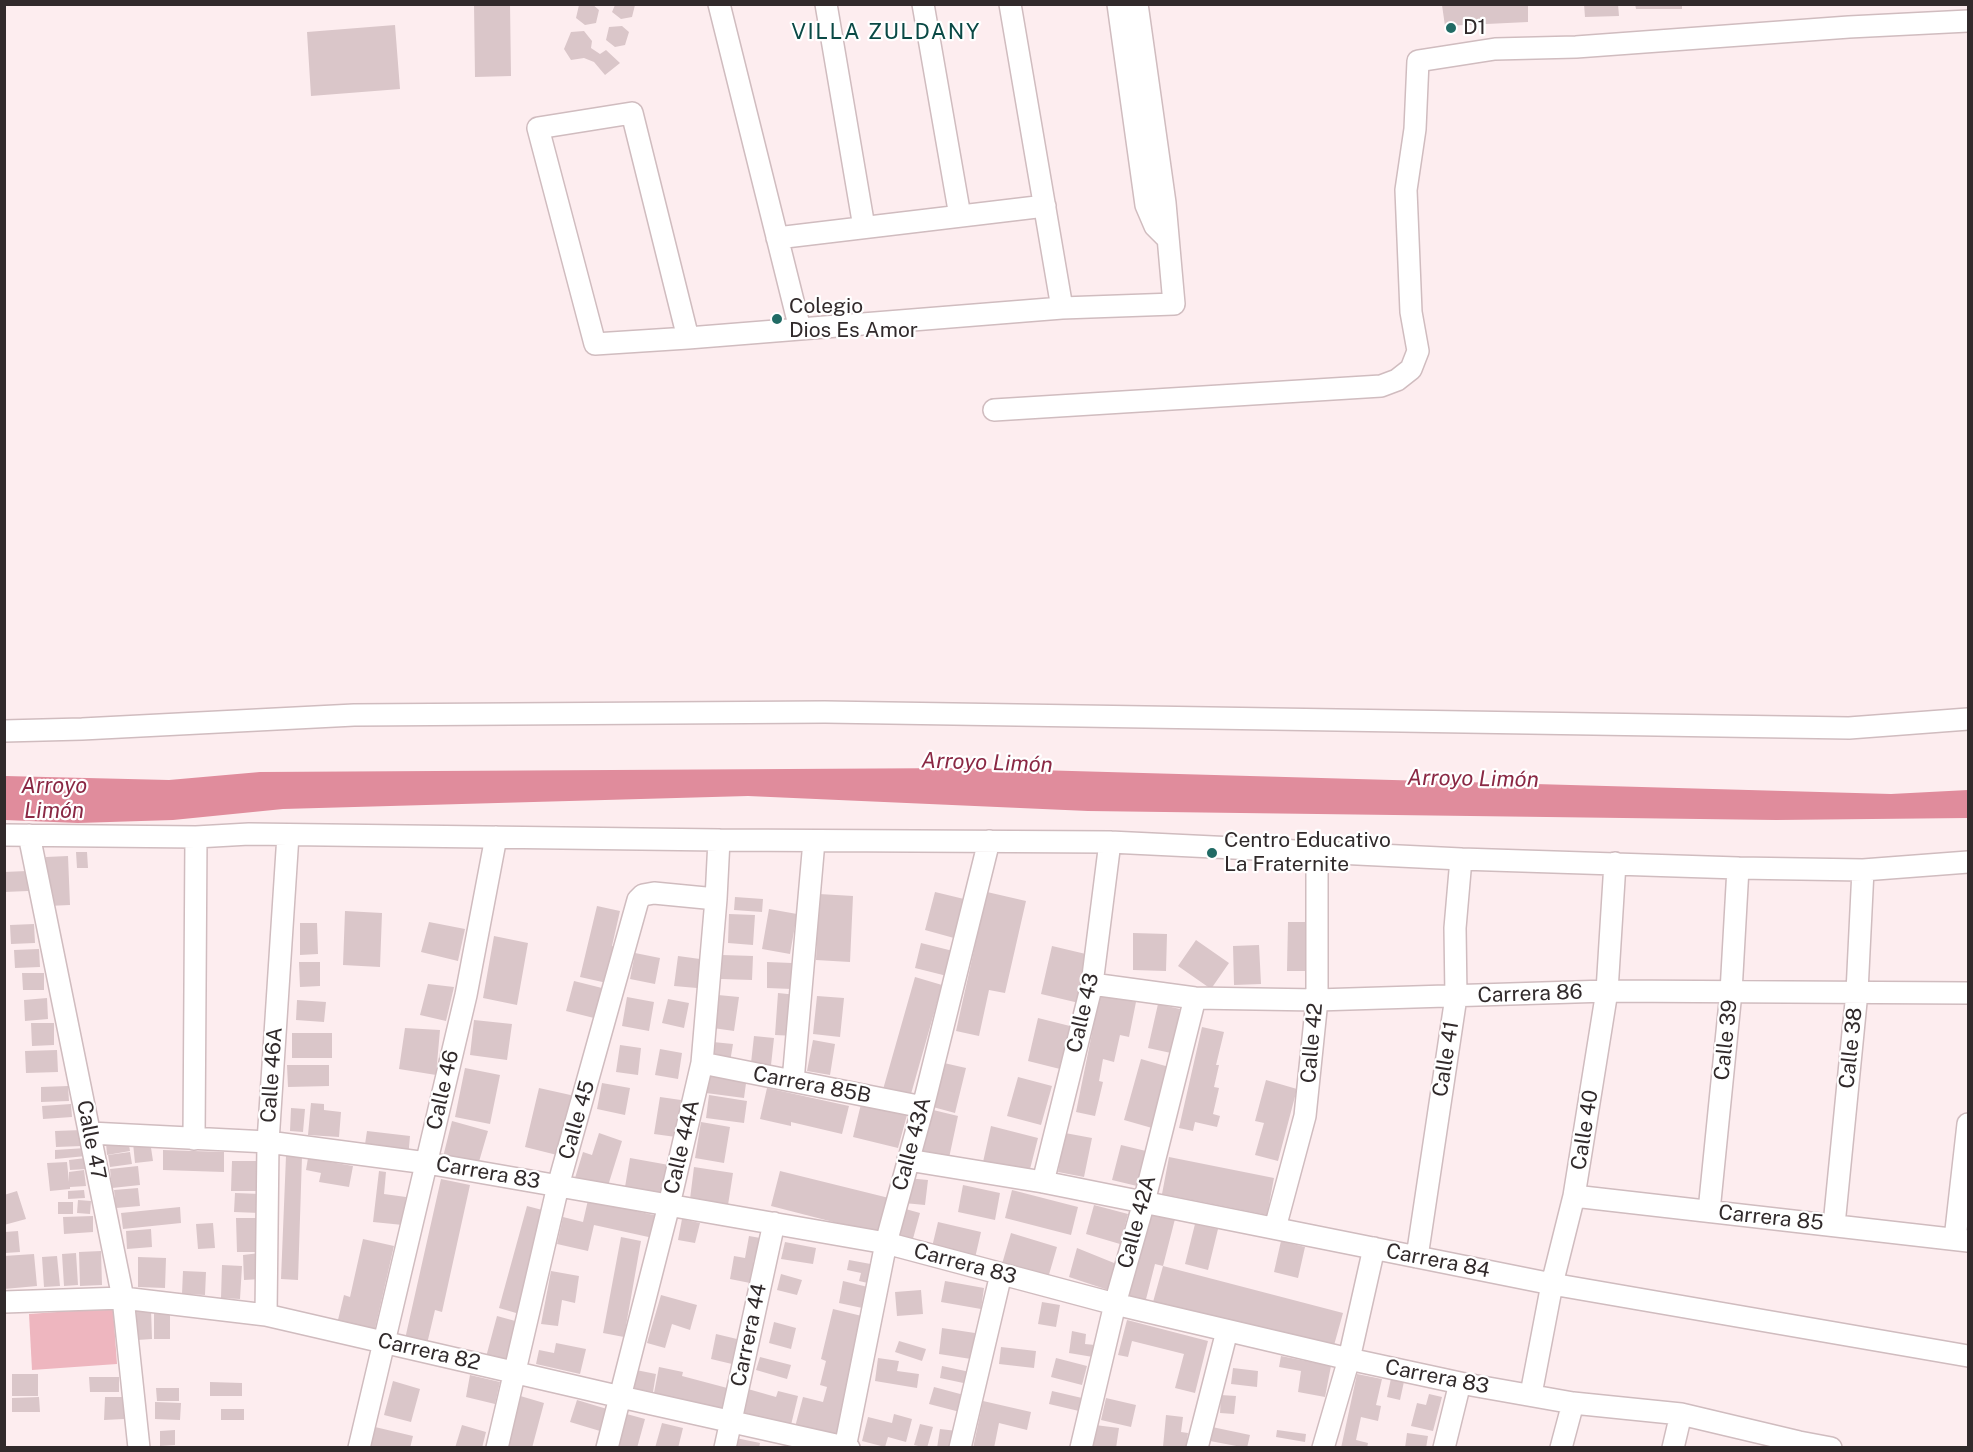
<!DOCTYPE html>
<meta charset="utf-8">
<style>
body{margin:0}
#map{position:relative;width:1973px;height:1452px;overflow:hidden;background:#fdedef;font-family:"Public Sans",sans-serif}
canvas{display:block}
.frame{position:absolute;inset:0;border:6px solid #312a2b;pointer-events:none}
</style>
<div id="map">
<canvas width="1973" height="1452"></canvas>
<div class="frame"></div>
</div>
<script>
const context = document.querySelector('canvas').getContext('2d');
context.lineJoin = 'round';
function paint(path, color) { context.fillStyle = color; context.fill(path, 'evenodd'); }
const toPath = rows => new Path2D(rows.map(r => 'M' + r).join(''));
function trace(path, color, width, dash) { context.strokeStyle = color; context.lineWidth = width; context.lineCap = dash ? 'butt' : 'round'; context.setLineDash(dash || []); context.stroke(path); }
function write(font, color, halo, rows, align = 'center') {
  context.font = font + ' "Public Sans",sans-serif'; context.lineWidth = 4.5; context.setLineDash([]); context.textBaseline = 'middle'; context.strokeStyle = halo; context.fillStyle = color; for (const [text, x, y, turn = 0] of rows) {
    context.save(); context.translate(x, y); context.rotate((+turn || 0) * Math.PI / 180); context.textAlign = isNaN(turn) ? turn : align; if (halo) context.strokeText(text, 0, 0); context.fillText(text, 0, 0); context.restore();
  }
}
paint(toPath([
 [113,1308,117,1364,32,1370,29,1314]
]), '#eeb6bf');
paint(toPath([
 [965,768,1891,794,1968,790,1968,818,1776,820,1088,811,748,796,283,809,173,820,78,823,5,820,5,776,169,780,260,772]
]), '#e08c9c');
paint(toPath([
 [474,4,510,4,511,76,475,77],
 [592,4,599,10,596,23,585,25,576,18,579,5],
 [1584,4,1618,4,1619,16,1585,17],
 [1635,4,1682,4,1682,9,1636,9],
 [615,5,635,5,632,17,621,19,612,12],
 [1442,5,1528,5,1528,22,1445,26],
 [395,25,400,89,311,96,307,32],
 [622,26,629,32,625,45,615,47,606,40,609,27],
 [584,31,592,41,591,48,600,54,606,50,620,63,605,75,594,62,584,58,571,60,564,49,571,32],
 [76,852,87,852,88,868,77,868],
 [68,856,70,905,47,906,46,857],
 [27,871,28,891,4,892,4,872],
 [935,892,964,899,954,938,925,930],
 [987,892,1026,901,1005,993,989,990,979,1036,956,1031],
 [819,894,853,896,850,962,816,960],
 [735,897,763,899,762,912,734,910],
 [597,906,620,911,612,946,615,947,607,983,580,977],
 [769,909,797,914,790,954,762,949],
 [345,911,382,913,380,967,343,965],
 [729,914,755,915,753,945,728,943],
 [429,922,465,929,458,961,421,952],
 [1288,922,1308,922,1307,971,1287,971],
 [300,923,317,923,318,954,300,955],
 [34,924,35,943,11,944,10,925],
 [1133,933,1167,934,1166,971,1133,970],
 [494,936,528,943,517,1005,483,998],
 [1196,940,1229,963,1211,989,1178,966],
 [921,943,953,951,947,976,915,968],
 [1259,945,1261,984,1234,985,1233,946],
 [1052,946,1090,955,1079,1003,1041,994],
 [39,949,40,967,15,968,14,950],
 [635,953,660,958,655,984,630,979],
 [722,955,753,956,752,980,721,979],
 [678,956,700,959,697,988,674,986],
 [299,962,320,962,320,986,300,987],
 [767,962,792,963,792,989,767,988],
 [22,973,44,973,44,990,23,990],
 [915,977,942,985,909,1101,882,1093],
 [574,981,606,989,598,1019,566,1011],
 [428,984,454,987,446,1021,420,1015],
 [778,993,797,995,795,1036,775,1035],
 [1100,994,1136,1002,1129,1037,1120,1035,1114,1062,1103,1059,1099,1081,1103,1082,1095,1116,1076,1112],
 [718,995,739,997,734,1031,713,1028],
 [817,996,844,998,840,1037,813,1034],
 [627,997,654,1002,649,1031,622,1026],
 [47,998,48,1019,25,1021,24,1000],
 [668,999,689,1003,684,1028,662,1023],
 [297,1000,326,1002,324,1022,296,1020],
 [1158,1004,1180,1009,1171,1053,1148,1048],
 [1038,1018,1070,1026,1060,1069,1028,1061],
 [474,1020,512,1024,507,1060,470,1055],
 [31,1023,54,1023,54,1045,32,1046],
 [1202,1027,1224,1032,1216,1065,1219,1065,1214,1087,1219,1088,1213,1114,1220,1116,1217,1127,1195,1122,1193,1131,1179,1128],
 [405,1028,440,1030,436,1075,399,1069],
 [292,1033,332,1033,332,1058,292,1058],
 [754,1036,774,1038,771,1065,751,1063],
 [813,1040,835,1044,830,1075,807,1071],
 [713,1042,733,1044,730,1062,711,1059],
 [620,1045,641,1048,638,1075,616,1072],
 [660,1049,682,1053,678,1079,655,1075],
 [57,1050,58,1072,26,1073,25,1051],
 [1141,1059,1169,1067,1152,1128,1124,1120],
 [944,1063,966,1068,955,1113,933,1107],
 [287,1065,329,1065,329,1086,288,1087],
 [465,1068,500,1075,490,1124,455,1117],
 [710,1070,747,1076,744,1098,706,1093],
 [1018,1077,1052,1086,1041,1125,1007,1116],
 [1266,1080,1297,1089,1278,1161,1255,1155,1264,1123,1255,1121],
 [602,1083,630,1088,625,1115,597,1109],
 [68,1086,69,1101,41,1102,41,1087],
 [539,1088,575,1096,561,1156,525,1147],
 [767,1088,849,1106,842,1134,791,1122,791,1126,760,1119],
 [709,1095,747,1101,744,1123,706,1118],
 [660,1097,681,1100,676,1137,654,1134],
 [311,1103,324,1104,324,1110,341,1112,339,1137,308,1135],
 [71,1104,72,1117,43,1119,42,1106],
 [861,1104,907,1115,898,1148,853,1137],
 [291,1108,305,1109,303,1132,290,1131],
 [929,1109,958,1116,949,1158,920,1151],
 [452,1121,488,1131,478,1165,442,1161],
 [701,1122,730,1127,724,1163,695,1158],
 [991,1126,1038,1138,1029,1173,983,1162],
 [82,1130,82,1146,56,1147,55,1131],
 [367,1131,410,1136,408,1158,364,1151],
 [599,1133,622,1141,607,1189,575,1178,583,1152,592,1155],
 [1065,1133,1092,1138,1084,1177,1058,1172],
 [128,1139,130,1151,107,1155,106,1143],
 [150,1141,153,1161,135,1163,133,1143],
 [1121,1145,1146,1151,1137,1186,1112,1180],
 [86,1148,86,1156,55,1159,55,1150],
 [163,1150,224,1152,224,1172,163,1170],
 [130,1152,132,1164,110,1167,108,1155],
 [286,1156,302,1156,298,1280,281,1279],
 [1169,1157,1274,1178,1267,1215,1162,1194],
 [86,1158,87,1169,70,1170,69,1160],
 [308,1158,353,1166,349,1187,319,1182,321,1173,306,1170],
 [630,1158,669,1165,664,1194,625,1187],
 [232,1161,263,1161,262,1191,231,1191],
 [67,1162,69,1182,69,1172,84,1170,86,1186,70,1187,70,1189,50,1191,47,1163],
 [138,1166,140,1185,112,1188,110,1169],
 [694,1167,733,1173,728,1205,690,1199],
 [379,1171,386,1172,384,1194,406,1197,403,1225,373,1222],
 [780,1171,889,1198,880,1234,771,1206],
 [907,1178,928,1180,925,1205,904,1203],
 [441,1179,470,1185,442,1312,435,1310,427,1344,405,1339],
 [963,1185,1000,1193,995,1220,958,1212],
 [138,1188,140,1206,116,1208,114,1190],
 [84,1190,85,1198,68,1199,68,1191],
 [1012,1190,1078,1207,1071,1235,1005,1218],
 [17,1191,26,1219,4,1225,4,1195],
 [235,1193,261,1194,260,1213,234,1212],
 [78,1200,91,1201,90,1214,77,1213],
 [588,1200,658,1216,653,1238,594,1225,588,1251,557,1244,563,1217,583,1222],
 [58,1202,73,1202,73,1214,58,1214],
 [1094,1205,1128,1214,1120,1244,1086,1234],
 [527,1206,550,1212,523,1315,499,1308],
 [180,1207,181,1223,123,1229,121,1213],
 [902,1208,920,1213,911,1246,893,1241],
 [1150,1213,1175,1219,1163,1266,1155,1264,1144,1307,1126,1303],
 [93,1216,93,1232,64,1234,63,1217],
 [236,1218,260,1218,261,1252,237,1252],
 [682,1219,700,1223,695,1243,678,1240],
 [938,1222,981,1232,975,1258,932,1247],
 [213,1223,215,1248,198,1249,196,1224],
 [1195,1224,1218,1229,1208,1270,1185,1264],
 [151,1229,152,1247,127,1249,126,1231],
 [18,1231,20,1252,5,1253,5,1232],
 [1011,1233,1057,1247,1048,1278,1002,1264],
 [749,1236,766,1239,763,1261,754,1259,750,1283,730,1279,734,1256,745,1258],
 [621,1237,641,1241,624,1337,603,1333],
 [363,1239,394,1246,374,1333,337,1324,344,1295,350,1297],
 [1281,1241,1305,1247,1298,1278,1274,1272],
 [785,1242,816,1248,813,1264,781,1259],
 [1077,1248,1119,1265,1111,1291,1069,1277],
 [101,1251,102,1285,80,1286,79,1252],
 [76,1253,78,1285,64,1286,62,1254],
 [260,1253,261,1279,244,1280,243,1255],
 [34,1254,37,1286,4,1289,4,1256],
 [57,1256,60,1286,44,1287,42,1257],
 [138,1257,166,1258,165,1288,138,1287],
 [849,1260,876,1265,872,1284,859,1281,861,1273,847,1270],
 [222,1265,242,1266,240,1299,221,1298],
 [1163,1266,1343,1313,1333,1349,1153,1302],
 [183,1271,206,1272,205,1295,182,1294],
 [551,1271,579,1276,575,1303,562,1300,558,1326,541,1324],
 [781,1274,802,1280,797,1295,777,1290],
 [843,1281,872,1288,867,1309,839,1303],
 [945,1281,984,1288,981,1309,941,1302],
 [921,1290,923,1314,897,1316,895,1292],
 [661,1295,697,1305,690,1330,672,1324,665,1348,647,1343],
 [1042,1302,1060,1305,1056,1327,1038,1324],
 [136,1309,151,1309,152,1339,137,1340],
 [833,1309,866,1317,837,1437,795,1427,803,1397,823,1402,827,1387,820,1385,826,1361,821,1359],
 [154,1312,170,1312,170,1339,154,1339],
 [497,1316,519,1322,509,1363,486,1357],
 [1127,1320,1208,1341,1195,1393,1175,1388,1184,1354,1132,1341,1128,1357,1118,1355],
 [774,1322,796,1328,791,1349,769,1343],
 [942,1328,975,1333,971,1359,939,1354],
 [1072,1331,1086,1334,1085,1344,1095,1345,1093,1357,1069,1353],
 [716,1334,737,1339,732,1364,711,1359],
 [899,1341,926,1349,922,1361,895,1352],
 [556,1343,586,1349,580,1374,536,1364,539,1350,554,1353],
 [1001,1347,1036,1351,1034,1368,999,1364],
 [1281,1356,1331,1366,1325,1397,1298,1392,1301,1371,1279,1367],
 [760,1357,791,1365,787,1379,756,1370],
 [878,1358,899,1361,897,1371,919,1374,917,1388,875,1381],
 [1056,1358,1087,1366,1082,1385,1051,1377],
 [942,1366,970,1372,968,1384,940,1378],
 [659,1367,683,1372,682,1376,731,1389,727,1412,653,1398],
 [1233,1368,1258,1371,1257,1387,1231,1384],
 [636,1370,656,1374,653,1392,633,1389],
 [12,1374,38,1374,38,1396,12,1396],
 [1357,1374,1382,1379,1376,1405,1381,1406,1378,1421,1361,1417,1356,1440,1368,1443,1367,1448,1341,1448],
 [1392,1374,1405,1377,1400,1400,1387,1397],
 [470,1375,500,1382,495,1404,466,1397],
 [89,1377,119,1377,119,1392,90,1392],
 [393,1381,420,1389,411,1422,384,1415],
 [210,1382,242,1383,242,1396,210,1396],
 [934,1387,964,1395,960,1412,929,1404],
 [156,1388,179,1388,179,1401,157,1401],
 [748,1389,776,1397,778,1391,798,1396,791,1425,742,1412],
 [1052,1391,1082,1398,1079,1411,1049,1404],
 [1429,1394,1442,1397,1433,1431,1411,1426,1417,1403,1426,1405],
 [517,1395,544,1403,532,1448,503,1448],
 [1221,1395,1236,1396,1234,1414,1220,1413],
 [39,1397,40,1412,12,1412,12,1398],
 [105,1397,124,1397,124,1419,104,1420],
 [1106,1398,1136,1405,1131,1427,1101,1420],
 [577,1400,607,1409,600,1431,570,1422],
 [983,1401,1031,1412,1027,1430,999,1423,994,1448,973,1448],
 [155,1402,181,1403,180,1420,155,1419],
 [221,1409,244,1409,244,1420,221,1420],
 [623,1413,645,1419,637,1448,614,1448],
 [894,1414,912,1419,906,1442,888,1437,885,1447,862,1441,868,1417,892,1423],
 [1166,1415,1183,1417,1181,1432,1188,1433,1186,1448,1163,1447],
 [662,1423,683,1428,678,1448,655,1448],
 [920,1424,933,1427,927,1448,914,1445],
 [462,1425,486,1432,482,1448,455,1448],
 [1095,1425,1119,1428,1116,1448,1092,1448],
 [375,1427,413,1436,410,1448,370,1448],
 [1212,1427,1250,1435,1247,1448,1210,1441],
 [940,1429,957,1431,955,1445,937,1448],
 [175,1430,175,1445,160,1446,160,1431],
 [1277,1430,1306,1434,1305,1442,1276,1437],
 [1407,1433,1428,1436,1426,1448,1405,1448],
 [731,1437,760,1443,759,1448,729,1448]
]), '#dac6c9');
const minor = toPath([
 [719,4,800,329],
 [826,4,864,227],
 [923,4,960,216],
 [1010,4,1062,308],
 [1118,4,1146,205,1155,226,1167,238],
 [777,238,1045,206],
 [688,338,632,113,538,128,595,344,688,338,1062,308,1174,304,1165,203,1137,4],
 [994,410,1381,386,1397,380,1411,369,1418,351,1411,312,1406,190,1415,129,1418,61,1495,49,1576,47,1849,27,1968,21],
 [4,731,82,729,354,715,825,712,1849,728,1968,719],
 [4,835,196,837,249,834,719,840,1110,842,1461,859,1738,868,1863,870,1968,862],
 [29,835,123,1298,139,1448],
 [1092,984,1195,998,1317,1000,1607,991,1968,993],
 [702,1063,923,1107],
 [793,1081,814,841],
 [90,1133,268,1142,427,1163,886,1243,1115,1304,1349,1359,1460,1383,1573,1403,1681,1414,1799,1442,1831,1448],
 [194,1139,196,837],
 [908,1160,1043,1182,1552,1284,1968,1356],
 [1043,1182,1092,984,1110,842],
 [1574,1196,1968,1241],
 [1709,1211,1731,992,1738,868],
 [1834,1225,1857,992,1863,870],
 [1275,1228,1305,1116,1317,1000,1317,853],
 [1955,1239,1968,1124],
 [1417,1257,1456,997,1455,928,1461,859],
 [4,1302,123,1298,266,1315,621,1397,849,1448],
 [266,1315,268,1142,288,835],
 [1531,1394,1552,1284,1574,1196,1607,991,1615,863],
 [359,1448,466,995,496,837],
 [497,1448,558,1186,638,900,643,895,654,893,716,899],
 [607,1448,669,1205,702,1063,716,899,719,840],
 [725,1448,774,1223],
 [845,1448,886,1243,923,1107,989,841],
 [960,1448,1001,1274],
 [1081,1448,1115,1304,1144,1202,1195,998],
 [1197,1448,1227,1331],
 [1323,1448,1349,1359,1374,1248],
 [1444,1448,1460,1383],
 [1561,1448,1573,1403],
 [1673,1448,1681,1414]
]);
trace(minor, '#d0bcbf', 24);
trace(minor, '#fff', 21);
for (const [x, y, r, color] of [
 [1451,28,6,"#216b65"],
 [777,319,6,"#216b65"],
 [1212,853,6,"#216b65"]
]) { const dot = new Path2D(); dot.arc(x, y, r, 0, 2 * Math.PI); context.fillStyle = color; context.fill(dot); trace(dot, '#fff', 2); }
write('21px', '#312a2b', '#fff', [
 ["D1",1463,28],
 ["Colegio",789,307],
 ["Dios Es Amor",789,331],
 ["Centro Educativo",1224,841],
 ["La Fraternite",1224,865]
], 'left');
write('21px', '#312a2b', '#fff', [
 ["Carrera 86",1530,994,-2],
 ["Calle 43",1083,1013,-77],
 ["Calle 39",1726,1040,-84],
 ["Calle 42",1312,1043,-85],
 ["Calle 38",1851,1048,-84],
 ["Calle 41",1446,1059,-81],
 ["Calle 46A",272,1075,-86],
 ["Carrera 85B",812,1085,11],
 ["Calle 46",443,1090,-77],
 ["Calle 45",577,1120,-74],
 ["Calle 40",1585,1130,-81],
 ["Calle 47",91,1140,79],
 ["Calle 43A",912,1144,-75],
 ["Calle 44A",682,1147,-77],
 ["Carrera 83",488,1173,10],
 ["Carrera 85",1771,1218,6],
 ["Calle 42A",1137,1222,-75],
 ["Carrera 84",1438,1261,11],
 ["Carrera 83",965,1264,15],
 ["Carrera 44",749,1335,-78],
 ["Carrera 82",429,1352,13],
 ["Carrera 83",1437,1377,11]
]);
context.letterSpacing = '1.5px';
write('22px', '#0a4945', '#fff', [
 ["VILLA ZULDANY",886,32]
]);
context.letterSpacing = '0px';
write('italic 22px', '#8a2844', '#fff', [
 ["Arroyo Limón",987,763,2],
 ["Arroyo Limón",1473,779,1],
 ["Arroyo",54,786],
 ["Limón",54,811]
]);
</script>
